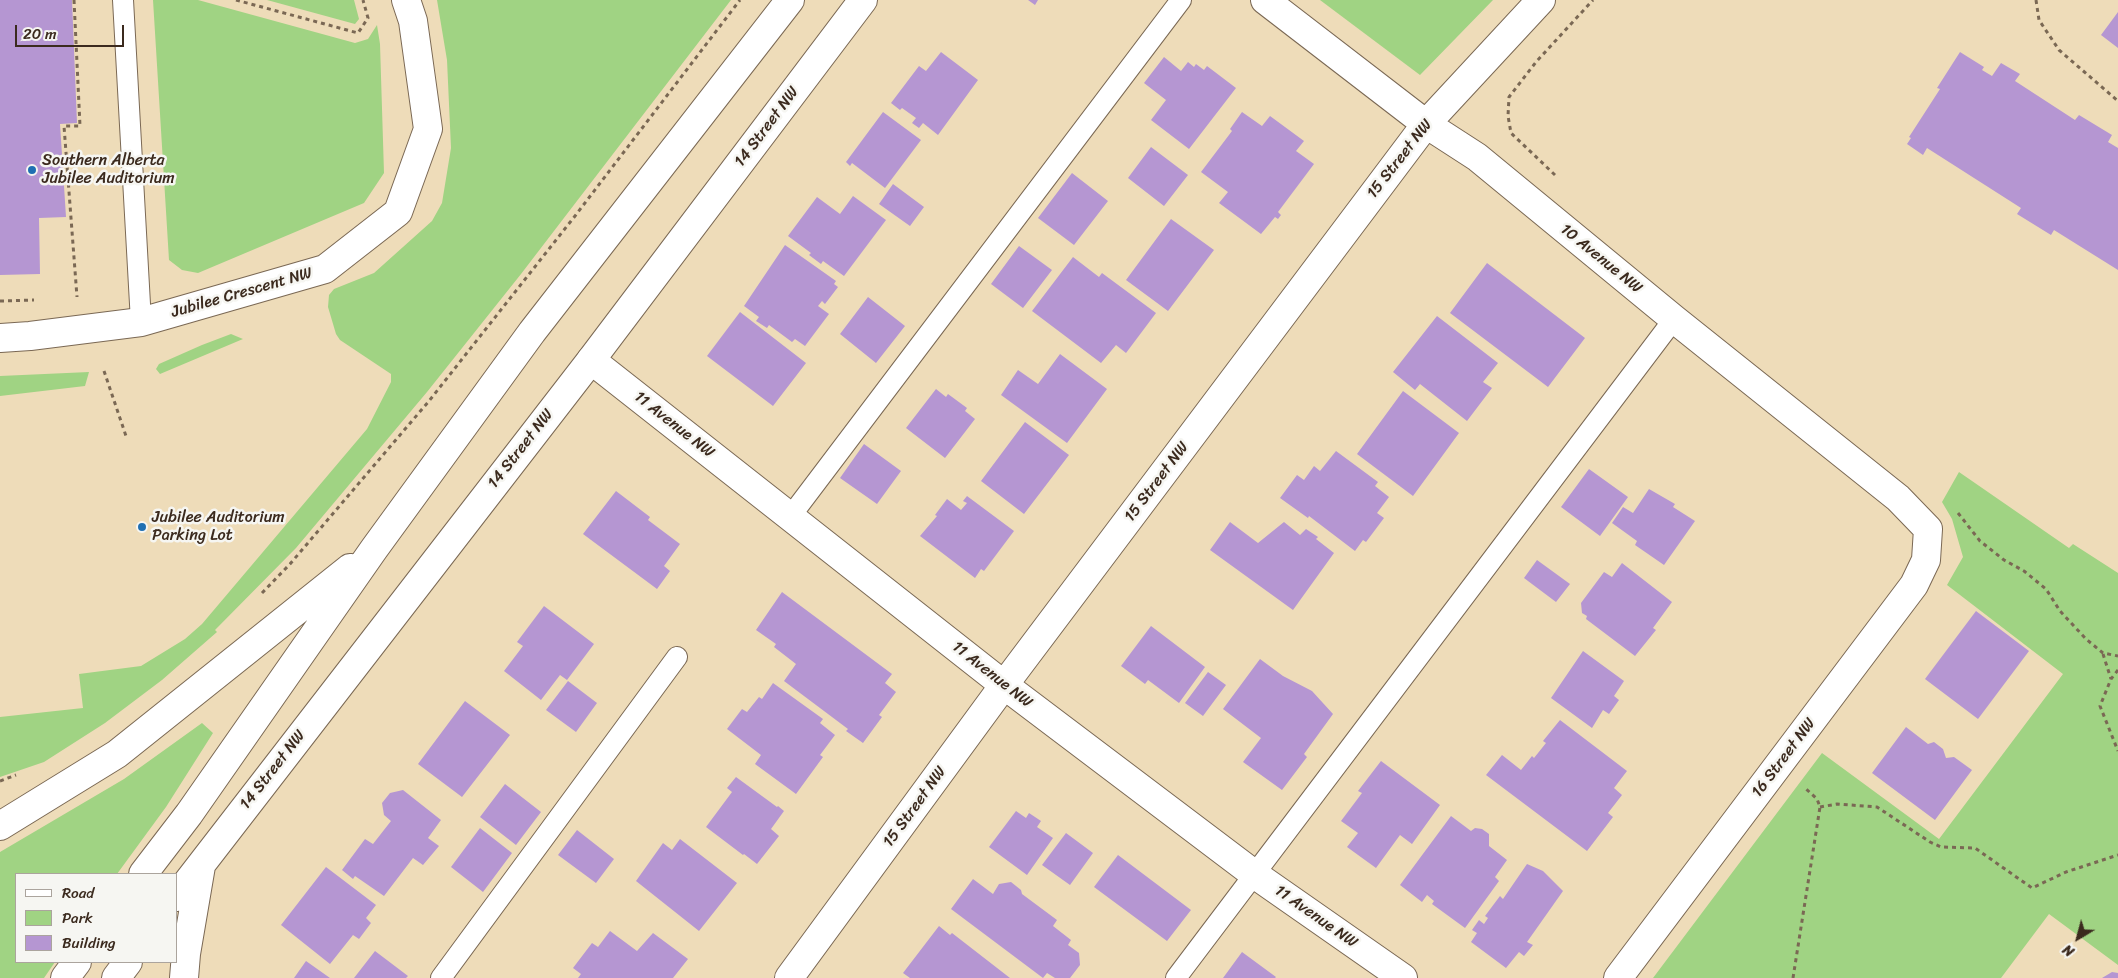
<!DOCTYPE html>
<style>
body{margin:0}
#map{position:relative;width:2118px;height:978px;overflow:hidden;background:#eedcb9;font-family:Sriracha,sans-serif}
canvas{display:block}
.legend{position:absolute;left:15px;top:873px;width:162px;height:90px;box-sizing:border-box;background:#f6f6f2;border:1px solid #aba49d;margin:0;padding:6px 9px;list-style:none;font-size:15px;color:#3b2a1e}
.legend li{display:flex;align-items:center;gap:10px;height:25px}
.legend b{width:25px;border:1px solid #aba49d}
.north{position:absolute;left:2053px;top:913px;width:50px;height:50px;-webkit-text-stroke:4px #f6f6f2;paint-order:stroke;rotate:217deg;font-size:14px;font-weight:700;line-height:20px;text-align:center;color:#3b2a1e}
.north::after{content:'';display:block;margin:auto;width:18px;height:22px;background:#3b2a1e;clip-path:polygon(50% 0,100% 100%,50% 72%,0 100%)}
.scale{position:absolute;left:15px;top:25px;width:109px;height:22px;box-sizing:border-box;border:2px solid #3b2a1e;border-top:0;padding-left:6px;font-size:15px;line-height:18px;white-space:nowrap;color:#3b2a1e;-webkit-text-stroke:4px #f6f6f2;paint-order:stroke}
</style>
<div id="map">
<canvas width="2118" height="978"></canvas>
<ul class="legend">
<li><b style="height:6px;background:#fff"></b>Road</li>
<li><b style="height:14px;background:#a0d383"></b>Park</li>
<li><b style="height:14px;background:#b596d2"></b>Building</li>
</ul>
<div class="north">N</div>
<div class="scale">20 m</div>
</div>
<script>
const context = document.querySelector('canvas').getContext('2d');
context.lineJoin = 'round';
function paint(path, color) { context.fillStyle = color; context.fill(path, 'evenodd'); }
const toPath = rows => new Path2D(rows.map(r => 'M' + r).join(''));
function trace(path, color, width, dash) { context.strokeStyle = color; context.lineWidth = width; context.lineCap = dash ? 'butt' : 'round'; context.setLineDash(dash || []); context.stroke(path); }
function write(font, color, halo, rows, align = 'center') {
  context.font = font + ' Sriracha,sans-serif'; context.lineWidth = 5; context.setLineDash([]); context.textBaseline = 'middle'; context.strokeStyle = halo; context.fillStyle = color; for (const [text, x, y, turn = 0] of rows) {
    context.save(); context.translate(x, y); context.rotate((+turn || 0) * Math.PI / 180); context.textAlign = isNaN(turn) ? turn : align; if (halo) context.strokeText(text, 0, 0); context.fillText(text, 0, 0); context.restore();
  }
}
paint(toPath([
 [153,0,198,0,355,43,368,39,377,25,380,44,384,173,364,203,198,273,182,270,169,260],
 [267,0,354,0,359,19,355,24],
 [437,0,731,0,521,274,427,392,296,548,215,630,217,632,162,680,105,723,44,762,0,777,0,717,83,708,79,674,141,666,185,639,202,624,367,429,391,382,391,374,340,340,336,334,328,307,329,295,334,289,374,273,432,221,442,203,451,148,447,60],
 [1320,0,1493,0,1420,75],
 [231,334,243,339,160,374,156,369,159,364,202,345],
 [89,372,85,386,0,396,0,376],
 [1959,472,2069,548,2073,544,2118,573,2118,965,2049,914,2001,978,1653,978,1822,753,1939,839,2063,674,1947,585,1963,557,1952,519,1942,502],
 [202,723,213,733,166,807,117,874,16,874,16,962,55,962,44,978,0,978,0,852,124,779]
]), '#a0d383');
paint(toPath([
 [0,0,72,0,77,123,60,124,66,217,39,218,40,274,0,275],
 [1028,0,1038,0,1035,5],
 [2118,12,2118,48,2101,35],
 [941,52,978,80,938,135,923,123,919,128,912,123,916,118,902,108,900,110,891,103,919,66,926,71],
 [1960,52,1984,67,1982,70,1992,76,2001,63,2020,74,2015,81,2075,120,2079,115,2112,135,2108,142,2118,148,2118,270,2054,230,2051,235,2017,214,2021,208,1927,148,1923,155,1907,144,1911,138,1909,137,1940,89,1937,88],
 [1164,57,1181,71,1188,62,1194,67,1196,64,1204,70,1207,66,1236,88,1189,149,1151,120,1166,100,1144,83],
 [883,112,921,140,885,188,852,163,850,166,846,162],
 [1242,112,1262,126,1270,116,1304,141,1296,151,1314,164,1278,212,1281,215,1278,219,1275,217,1261,234,1219,203,1228,192,1201,172,1232,131,1230,129],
 [1151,147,1188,175,1164,206,1128,178],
 [1072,173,1108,201,1074,245,1038,218],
 [893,184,924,207,910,226,879,204],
 [853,196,886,220,844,276,823,261,821,264,809,255,811,253,788,236,817,197,840,214],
 [1171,219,1214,250,1168,311,1126,280],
 [785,245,836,281,834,284,838,287,825,304,822,301,818,306,829,314,805,346,795,339,792,342,769,325,767,328,756,321,759,317,744,306],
 [1019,246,1052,270,1023,308,991,284],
 [1073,257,1099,277,1102,273,1156,313,1126,353,1116,345,1101,363,1032,311],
 [1487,263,1585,338,1548,387,1450,313],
 [868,297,905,326,876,363,840,334],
 [740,312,806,363,773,406,707,356],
 [1437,316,1498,363,1483,382,1492,388,1467,421,1420,384,1415,390,1393,372],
 [1060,354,1107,389,1067,443,1001,395,1018,370,1038,384],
 [936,389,946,397,948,394,967,408,965,411,975,419,945,458,906,428],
 [1403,391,1459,433,1413,496,1357,454],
 [1025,422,1069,455,1024,514,981,481],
 [864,444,901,471,877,504,840,478],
 [1336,451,1378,482,1375,486,1389,497,1377,513,1384,518,1366,542,1363,540,1355,551,1309,516,1308,518,1280,498,1297,475,1304,480,1314,466,1320,471],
 [1589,469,1628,497,1600,536,1561,507],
 [1649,489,1675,504,1673,507,1695,521,1664,565,1635,545,1637,541,1612,523,1623,507,1633,513],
 [616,491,650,517,648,520,680,544,664,566,670,571,657,589,583,534],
 [967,496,1014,531,984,571,981,569,975,578,920,536,937,516,935,515,947,499,961,510,967,503,963,501],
 [1230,522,1258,543,1284,522,1300,535,1306,529,1318,537,1316,539,1334,553,1293,610,1210,550],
 [1537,560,1570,584,1556,602,1524,578],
 [1622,563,1672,602,1653,628,1656,630,1635,656,1586,619,1587,616,1582,613,1581,603,1604,572,1612,577],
 [782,592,892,674,885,683,896,692,879,715,882,717,863,743,846,731,848,729,784,681,796,664,774,647,776,644,756,630],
 [544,606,594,644,567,680,560,675,541,700,504,671,523,646,517,642],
 [1976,611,2029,651,1978,719,1925,679],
 [1151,626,1205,667,1179,703,1148,680,1145,684,1121,666],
 [1583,651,1624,681,1614,696,1619,700,1609,714,1603,710,1592,728,1551,698],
 [1260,659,1283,676,1312,691,1333,714,1304,754,1307,757,1282,790,1243,762,1261,738,1223,709],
 [1208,672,1226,685,1203,716,1185,703],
 [568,681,597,703,576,732,546,710],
 [773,683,823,719,820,723,835,735,820,755,823,757,796,794,755,764,761,755,727,729,742,709,747,712,759,697,762,699],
 [465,701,510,735,462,797,418,764],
 [1560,720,1627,771,1614,788,1622,795,1608,813,1613,817,1587,851,1486,775,1502,755,1521,770,1532,756,1534,758,1546,743,1543,741],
 [1906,727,1928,744,1934,742,1943,749,1946,758,1954,757,1972,770,1935,820,1872,773],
 [1381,761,1440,805,1412,844,1400,835,1376,868,1347,847,1358,833,1341,821,1362,793,1358,791],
 [736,777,777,807,778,806,784,811,771,829,779,836,757,864,744,854,743,855,706,827,732,792,727,788],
 [505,784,541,812,516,845,480,817],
 [403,790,441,820,428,838,439,846,423,865,413,858,384,896,355,876,353,879,342,870,365,839,373,844,391,821,384,815,382,803,390,793],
 [1016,811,1026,818,1029,813,1041,821,1037,827,1053,838,1027,875,989,847],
 [1451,816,1471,831,1475,828,1482,829,1489,834,1489,846,1507,860,1495,877,1499,881,1465,928,1432,904,1434,901,1427,895,1422,902,1400,885],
 [480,828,512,853,483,892,451,867],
 [577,830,614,859,596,883,558,855],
 [1066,833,1093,853,1070,885,1042,865],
 [680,839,737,883,699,931,636,881,663,843,672,850],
 [1118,855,1191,910,1167,941,1094,887],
 [1527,864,1543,871,1563,891,1527,942,1533,945,1524,956,1519,952,1506,968,1471,942,1477,933,1472,930,1479,920,1484,924,1488,918,1485,916,1500,896,1503,899],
 [326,867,376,905,366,918,371,923,359,939,353,935,330,964,281,925],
 [973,879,993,894,999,884,1011,882,1021,890,1022,894,1057,920,1053,926,1071,940,1068,945,1079,953,1080,965,1070,978,1055,978,1047,973,1043,978,951,909],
 [939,926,950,935,952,933,1010,978,910,978,903,973],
 [610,931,637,951,653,933,688,959,673,978,578,978,581,974,573,968,592,943,598,947],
 [375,951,408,976,406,978,354,978],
 [1242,952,1276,977,1275,978,1223,978],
 [306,961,330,978,294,978],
 [2112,972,2118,973,2118,978,2102,978]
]), '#b596d2');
const lane = toPath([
 [123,0,141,322],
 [790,517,1181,0],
 [441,978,677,657],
 [1176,978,1674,319]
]);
const street = toPath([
 [1265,0,1426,124,1477,157,1674,319,1898,498,1928,529,1926,560,1914,585,1618,978],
 [0,338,30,336,141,322,325,269,398,212,428,129,413,21,406,0],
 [591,360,1004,685,1254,874,1403,978],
 [789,978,1004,685,1426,124,1541,0]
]);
const secondary = toPath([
 [0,826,117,754,350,568],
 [143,874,189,814,374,549,532,332,790,0],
 [176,897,591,360,863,0],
 [65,978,77,962],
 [116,978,128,962],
 [184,978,186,954,201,866]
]);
trace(lane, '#7a6854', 22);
trace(street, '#7a6854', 30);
trace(secondary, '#7a6854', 30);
trace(toPath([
 [74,0,80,126,64,126,77,297],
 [236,0,358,33,368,18,363,0],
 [2036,0,2039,20,2059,50,2118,101],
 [1555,175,1511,133,1508,116,1509,97,1536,62,1593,0],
 [0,301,34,300],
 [104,371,126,436],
 [1958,513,1980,541,2004,560,2024,571,2046,589,2060,611,2086,639,2103,653,2118,656],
 [262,593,290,564,429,401,575,216,740,0],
 [2103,654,2111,679],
 [2118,670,2111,679,2100,706,2118,751],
 [0,781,16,775],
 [1820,807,1837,804,1877,807,1930,842,1941,847,1975,848,2032,888,2066,872,2118,855],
 [1793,978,1820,807,1817,799,1804,787]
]), '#7a6854', 3, [4, 4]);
trace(lane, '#fff', 20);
trace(street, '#fff', 28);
trace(secondary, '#fff', 28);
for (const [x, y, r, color] of [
 [32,170,5,"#1f6fb2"],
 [142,527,5,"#1f6fb2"]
]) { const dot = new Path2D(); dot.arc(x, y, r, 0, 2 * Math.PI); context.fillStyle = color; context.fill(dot); trace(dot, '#f6f6f2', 2); }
write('16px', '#3b2a1e', '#f6f6f2', [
 ["14 Street NW",767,127,-53],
 ["15 Street NW",1400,159,-52],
 ["10 Avenue NW",1601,259,39],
 ["Jubilee Crescent NW",242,293,-16],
 ["11 Avenue NW",674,425,38],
 ["14 Street NW",521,449,-52],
 ["15 Street NW",1157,482,-53],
 ["11 Avenue NW",992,675,38],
 ["16 Street NW",1784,758,-53],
 ["14 Street NW",273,770,-52],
 ["15 Street NW",915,807,-54],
 ["11 Avenue NW",1316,917,35]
]);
write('16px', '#3b2a1e', '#f6f6f2', [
 ["Southern Alberta",42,161],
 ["Jubilee Auditorium",42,179],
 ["Jubilee Auditorium",152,518],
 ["Parking Lot",152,536]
], 'left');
</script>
